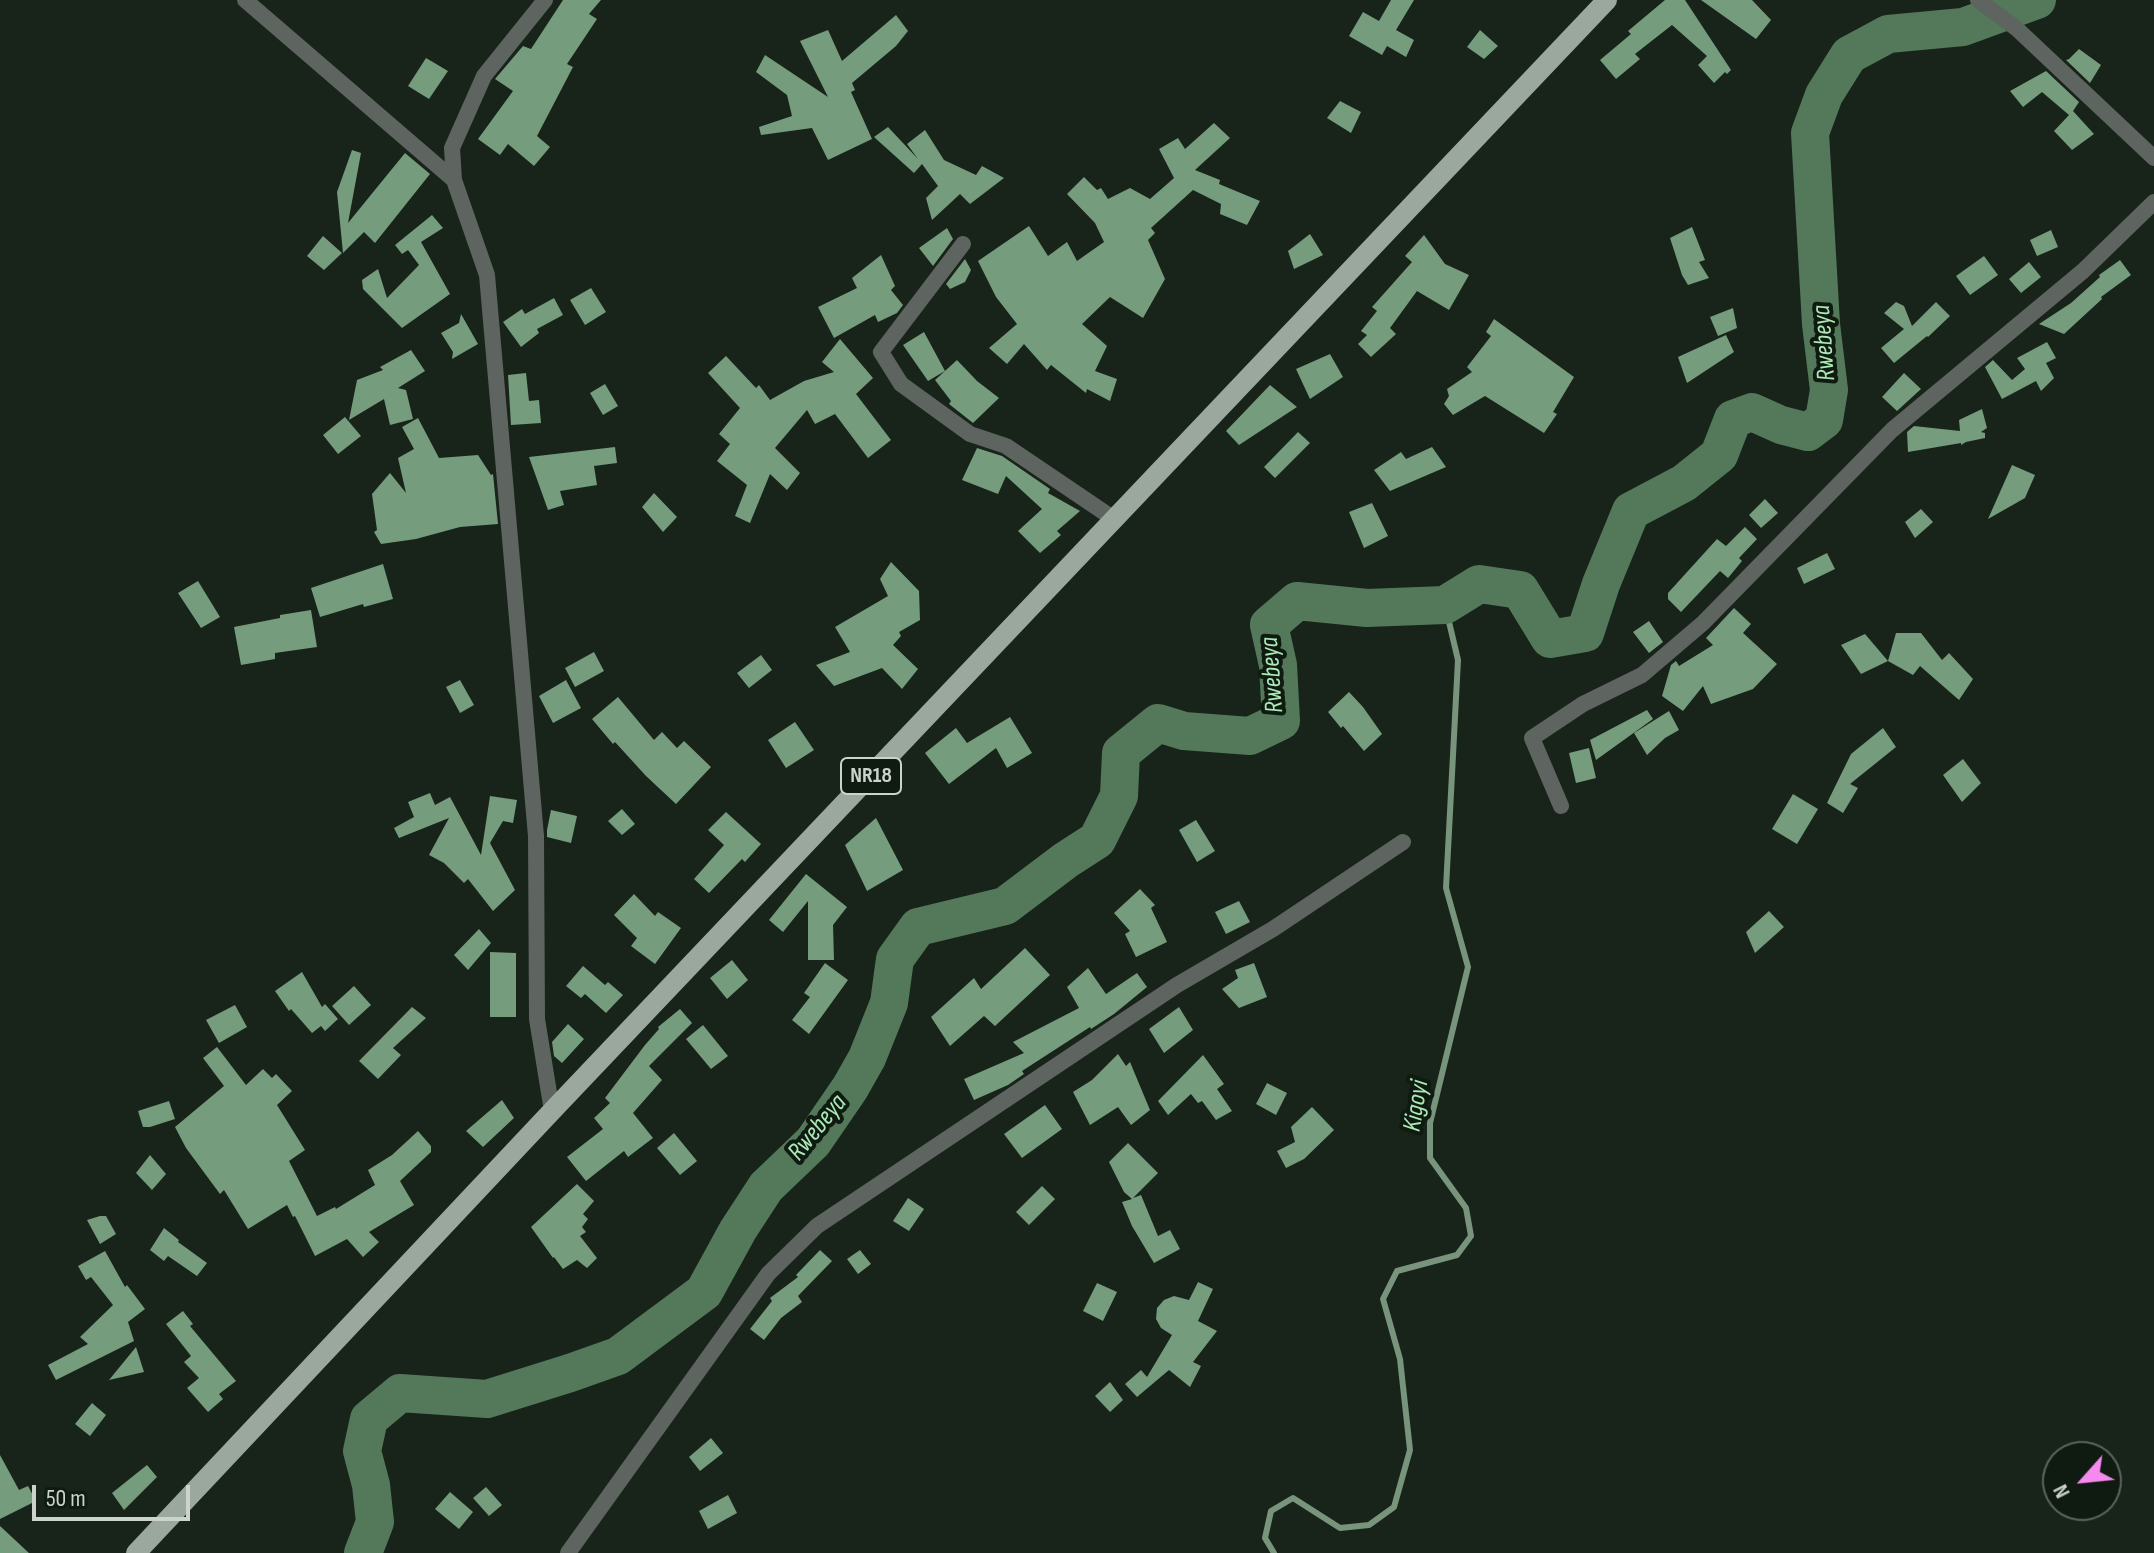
<!DOCTYPE html>
<style>
body{margin:0}
#map{position:relative;width:2154px;height:1553px;overflow:hidden;background:#18241a;font-family:"Sofia Sans Condensed",sans-serif}
canvas{display:block}
.north{position:absolute;left:2042px;top:1441px;width:80px;height:80px;box-sizing:border-box;background:#0f1a11;border:2px solid #5b645c;border-radius:50%;rotate:243deg;font-size:22px;font-weight:700;line-height:32px;text-align:center;color:#ccd3cd}
.north::after{content:'';display:block;margin:auto;width:28px;height:36px;background:#f589ee;clip-path:polygon(50% 0,100% 100%,50% 72%,0 100%)}
.scale{position:absolute;left:32px;top:1485px;width:158px;height:36px;box-sizing:border-box;border:4px solid #ccd3cd;border-top:0;padding-left:10px;font-size:24px;line-height:28px;white-space:nowrap;color:#ccd3cd;-webkit-text-stroke:6px #0f1a11;paint-order:stroke}
</style>
<div id="map">
<canvas width="2154" height="1553"></canvas>
<div class="north">N</div>
<div class="scale">50 m</div>
</div>
<script>
const context = document.querySelector('canvas').getContext('2d');
context.lineJoin = 'round';
const toPath = rows => new Path2D(rows.map(r => 'M' + r).join(''));
function trace(path, color, width, dash) { context.strokeStyle = color; context.lineWidth = width; context.lineCap = dash ? 'butt' : 'round'; context.setLineDash(dash || []); context.stroke(path); }
function paint(path, color) { context.fillStyle = color; context.fill(path, 'evenodd'); }
function write(font, color, halo, rows, align = 'center') {
  context.font = font + ' "Sofia Sans Condensed",sans-serif'; context.lineWidth = 8; context.setLineDash([]); context.textBaseline = 'middle'; context.strokeStyle = halo; context.fillStyle = color; for (const [text, x, y, turn = 0] of rows) {
    context.save(); context.translate(x, y); context.rotate((+turn || 0) * Math.PI / 180); context.textAlign = isNaN(turn) ? turn : align; if (halo) context.strokeText(text, 0, 0); context.fillText(text, 0, 0); context.restore();
  }
}
trace(toPath([
 [1274,1553,1265,1538,1271,1511,1293,1498,1340,1528,1369,1525,1394,1507,1410,1450,1400,1359,1383,1299,1397,1271,1457,1255,1471,1236,1466,1208,1430,1158,1430,1123,1468,967,1446,888,1458,660,1445,605]
]), '#78947c', 6);
trace(toPath([
 [363,1553,375,1522,371,1485,362,1451,369,1419,400,1393,487,1399,570,1373,618,1356,704,1292,738,1230,766,1187,813,1142,850,1088,867,1058,889,1003,895,959,918,927,1005,906,1066,860,1097,840,1119,796,1121,753,1158,723,1184,731,1250,736,1281,721,1278,665,1269,625,1297,601,1367,608,1445,605,1479,584,1520,590,1550,639,1585,633,1601,584,1631,511,1684,483,1719,455,1733,419,1752,412,1781,425,1808,432,1824,420,1829,390,1821,324,1810,133,1824,95,1849,55,1888,34,1963,27,2037,0]
]), '#54795a', 38);
paint(toPath([
 [563,0,601,0,589,14,597,19,567,64,573,67,537,136,550,147,534,166,508,144,500,155,478,139,513,91,495,79,523,46,531,49],
 [1391,0,1414,0,1396,30,1414,40,1406,57,1387,46,1382,55,1349,36,1363,12,1379,21],
 [1665,0,1685,0,1731,70,1727,74,1725,72,1714,83,1698,65,1707,56,1672,25,1635,54,1640,59,1616,79,1600,60,1631,34,1628,31],
 [1701,0,1752,0,1771,20,1756,39],
 [896,15,908,31,896,46,852,83,855,90,851,92,872,139,828,160,812,128,761,135,759,127,792,116,787,95,756,72,765,55,828,97,800,41,828,30,842,61],
 [1480,30,1498,46,1484,59,1467,47],
 [2079,49,2101,65,2090,83,2066,60,2069,59],
 [426,58,448,71,429,99,408,86],
 [2046,71,2079,102,2073,111,2094,134,2072,150,2054,131,2069,115,2042,92,2023,107,2010,91],
 [1340,101,1361,112,1351,133,1327,118],
 [1214,123,1230,138,1195,170,1220,180,1219,184,1260,201,1247,225,1220,214,1221,204,1193,190,1151,228,1155,233,1148,240,1165,279,1143,318,1110,297,1082,324,1107,346,1095,371,1117,379,1110,401,1087,389,1086,393,1051,365,1047,370,1024,344,1007,364,989,348,1017,324,996,297,978,261,1029,226,1048,256,1067,242,1077,261,1104,242,1095,223,1067,194,1084,177,1097,190,1101,188,1108,199,1130,188,1150,199,1174,178,1159,149,1178,138,1185,149],
 [888,127,918,159,907,144,925,130,944,160,976,175,982,166,1004,178,970,204,960,194,932,220,926,198,938,186,922,164,914,173,874,137],
 [352,150,361,153,348,223,405,153,430,174,375,243,364,232,343,253,337,192],
 [432,215,443,228,421,242,450,294,402,328,363,289,362,280,378,269,387,298,419,265,408,250,402,254,395,245],
 [1692,227,1705,260,1699,262,1709,278,1688,285,1682,275,1670,238],
 [947,228,953,239,933,266,919,248],
 [2051,230,2058,247,2037,256,2030,240],
 [1310,234,1323,255,1294,269,1288,251],
 [1424,235,1445,264,1469,275,1449,310,1417,291,1390,328,1396,334,1371,357,1358,344,1367,335,1361,331,1377,311,1372,307,1412,262,1405,256],
 [323,236,342,253,324,270,307,256],
 [881,255,895,286,891,290,903,305,897,313,878,322,875,315,834,338,818,307,857,288,852,278],
 [1984,256,1998,275,1970,295,1956,276],
 [965,259,971,270,965,282,950,289,946,284],
 [2120,260,2131,275,2101,297,2102,299,2064,334,2039,324,2071,303,2100,277,2099,275],
 [2029,262,2041,277,2021,293,2009,279],
 [591,288,606,312,585,325,570,300],
 [554,298,563,315,537,329,539,333,521,347,503,322,522,309,525,314],
 [1896,302,1904,306,1912,326,1936,302,1950,316,1928,337,1927,336,1894,363,1881,348,1904,329,1884,313],
 [1733,308,1737,328,1718,336,1710,317],
 [461,314,478,344,452,359,453,352,441,333,459,323],
 [1494,319,1574,377,1553,412,1557,414,1544,433,1485,396,1453,415,1444,404,1449,396,1447,389,1472,372,1467,367,1491,336,1486,332],
 [924,332,945,371,957,360,977,381,999,398,973,423,949,404,951,401,935,380,945,371,928,381,903,345],
 [1726,335,1734,352,1687,383,1678,357],
 [840,339,873,378,856,394,891,440,868,458,835,414,815,424,807,410,775,448,800,473,787,490,770,474,750,523,735,516,747,485,717,461,730,444,719,434,740,408,708,373,726,356,756,388,759,385,770,400,804,381,834,372,822,362],
 [2047,342,2056,358,2046,363,2054,378,2041,391,2036,381,2002,399,1985,367,1993,360,2012,380,2025,369,2017,358],
 [411,350,425,371,398,388,406,390,413,419,390,425,384,399,349,420,357,380,383,370,380,367],
 [1330,354,1343,377,1310,399,1296,369],
 [526,373,529,401,539,400,541,423,511,425,508,375],
 [1904,373,1921,389,1897,411,1882,397],
 [605,384,618,406,603,415,590,393],
 [1270,385,1297,407,1239,445,1226,431],
 [1982,409,1987,428,1981,432,1985,433,1985,438,1966,442,1961,445,1961,443,1908,452,1907,432,1914,426,1960,431,1959,420],
 [345,417,361,436,338,454,323,435],
 [418,418,439,458,478,455,491,475,493,474,498,524,460,527,416,539,381,544,374,532,377,530,372,494,390,473,406,493,398,458,414,449,402,427],
 [1298,432,1310,443,1275,478,1264,467],
 [615,447,617,463,594,466,597,485,560,491,564,505,548,510,529,457],
 [1432,447,1446,467,1390,491,1374,470,1401,452,1406,459],
 [977,448,1002,456,1050,489,1048,493,1080,511,1057,531,1061,535,1040,553,1018,531,1042,509,1006,476,998,494,962,480],
 [2012,465,2035,475,2025,498,1988,519],
 [654,493,677,517,663,532,642,507],
 [1765,499,1778,513,1761,528,1749,515],
 [1372,503,1388,536,1364,548,1349,512],
 [1921,509,1933,522,1915,538,1905,522],
 [1745,527,1757,539,1739,558,1742,561,1728,578,1720,571,1681,612,1668,599,1668,593,1717,539,1726,546],
 [1827,553,1835,569,1804,584,1797,568],
 [891,562,919,591,920,620,899,632,901,636,893,645,918,669,902,689,882,668,834,686,816,665,850,652,835,627,888,596,880,579],
 [383,564,393,599,364,607,363,604,320,617,311,588],
 [198,581,220,617,201,628,178,593],
 [1734,608,1751,624,1743,633,1777,664,1753,689,1711,704,1703,686,1683,711,1662,696,1671,665,1676,661,1679,666,1713,645,1706,638],
 [311,610,317,647,275,653,275,659,241,665,234,627,280,618,280,615],
 [1649,621,1663,642,1649,653,1633,632],
 [1896,633,1921,633,1942,660,1949,653,1973,679,1959,700,1920,666,1913,675,1888,661],
 [1865,634,1888,661,1861,674,1841,645],
 [594,652,604,671,575,687,565,668],
 [761,655,772,670,749,688,737,673],
 [460,680,474,705,460,713,446,687],
 [566,680,581,708,553,723,539,696],
 [1349,692,1363,707,1382,734,1364,751,1343,726,1341,728,1328,712],
 [618,697,654,740,662,732,677,748,684,741,711,767,676,804,646,776,615,742,613,744,592,719],
 [1647,710,1653,719,1596,760,1590,740],
 [1669,711,1679,730,1665,738,1647,755,1634,733],
 [1010,717,1032,753,1007,768,996,748,949,784,925,753,956,728,967,743],
 [795,722,814,750,786,768,768,740],
 [1883,728,1896,747,1850,784,1858,788,1843,813,1827,803,1851,754],
 [1589,748,1596,778,1576,783,1569,753],
 [1963,759,1981,783,1962,802,1943,775],
 [430,793,435,805,450,797,481,855,490,796,517,800,513,823,503,821,490,843,515,890,493,911,468,879,464,883,444,863,429,855,449,818,399,838,394,828,414,817,408,802],
 [1793,794,1818,809,1797,844,1772,829],
 [622,809,635,824,622,835,608,821],
 [551,810,577,816,571,843,547,837,547,830],
 [726,812,761,844,745,862,742,859,709,893,694,879,724,845,708,830],
 [876,818,903,870,867,891,845,845],
 [1196,820,1215,851,1197,862,1179,830],
 [806,874,847,907,833,925,834,960,808,960,808,901,783,932,769,920],
 [1140,889,1155,905,1151,908,1167,942,1136,957,1125,934,1130,931,1114,913],
 [634,894,655,916,658,912,681,928,655,964,631,946,637,938,614,915],
 [1239,901,1250,922,1226,934,1215,912],
 [1769,911,1784,927,1755,953,1746,932],
 [479,929,491,943,468,970,454,955],
 [1025,948,1050,975,995,1026,984,1016,950,1046,931,1017,974,978,981,989],
 [490,952,516,953,516,1017,490,1017],
 [732,960,748,980,727,999,710,978],
 [825,963,848,980,809,1034,792,1020,810,997,804,993],
 [1254,963,1267,997,1239,1008,1222,989,1238,978,1235,970],
 [583,966,605,985,608,982,623,995,606,1013,585,994,581,998,566,986],
 [1088,968,1106,994,1137,973,1147,987,1114,1014,1091,1029,1090,1027,1022,1071,1024,1074,1008,1085,974,1100,964,1079,1024,1053,1013,1042,1079,1008,1067,987],
 [302,972,322,1007,325,1004,338,1019,325,1031,321,1026,312,1033,291,1009,289,1011,275,991],
 [354,986,371,1005,349,1025,332,1006],
 [235,1005,247,1027,219,1043,206,1020],
 [412,1007,426,1018,393,1048,401,1055,378,1079,359,1061],
 [1179,1007,1193,1030,1164,1053,1149,1029],
 [680,1009,692,1023,649,1066,662,1080,633,1113,653,1138,628,1157,624,1151,586,1181,567,1157,603,1129,594,1118,610,1103,605,1098,645,1045,659,1029,658,1027],
 [568,1024,584,1039,562,1063,554,1056,552,1042],
 [703,1025,728,1056,711,1069,686,1039],
 [217,1047,246,1085,263,1069,272,1078,276,1074,292,1091,277,1105,305,1150,289,1161,317,1216,335,1207,336,1209,375,1185,368,1170,392,1155,418,1131,431,1146,431,1152,400,1181,414,1205,369,1232,379,1242,363,1257,347,1239,315,1256,295,1216,293,1217,287,1205,248,1229,224,1190,220,1194,186,1148,175,1127,224,1086,203,1058],
 [1118,1054,1126,1066,1130,1062,1150,1110,1131,1125,1118,1107,1090,1125,1073,1092,1092,1080],
 [1203,1055,1224,1084,1217,1089,1232,1111,1216,1120,1202,1101,1198,1103,1191,1094,1168,1115,1158,1101],
 [1267,1083,1287,1093,1276,1115,1256,1104],
 [502,1100,514,1118,483,1147,466,1131],
 [169,1101,175,1119,150,1127,143,1127,138,1111],
 [1045,1105,1062,1129,1022,1158,1004,1134],
 [1312,1107,1334,1130,1304,1159,1286,1168,1277,1151,1295,1142,1291,1127],
 [674,1133,697,1161,680,1175,657,1148],
 [1128,1143,1158,1173,1133,1198,1141,1195,1158,1236,1170,1230,1180,1249,1154,1263,1132,1226,1122,1202,1132,1199,1124,1192,1109,1162],
 [150,1155,166,1174,152,1190,136,1173],
 [577,1184,594,1201,583,1214,588,1219,582,1227,586,1232,580,1236,597,1258,587,1268,577,1260,563,1269,554,1257,553,1258,531,1227],
 [1042,1186,1055,1199,1029,1225,1016,1212],
 [908,1198,924,1209,909,1231,893,1221],
 [100,1216,106,1216,116,1234,100,1244,87,1220],
 [164,1228,179,1240,178,1242,207,1263,197,1276,168,1256,164,1261,150,1250],
 [820,1250,832,1261,798,1296,802,1302,781,1318,764,1340,750,1329,772,1301,770,1298,798,1277,796,1275],
 [860,1250,871,1264,858,1274,847,1259],
 [105,1251,125,1287,127,1285,145,1309,128,1322,134,1341,56,1380,48,1365,88,1344,80,1337,113,1305,91,1277,86,1280,78,1266],
 [1198,1282,1213,1289,1198,1321,1217,1331,1193,1362,1201,1366,1190,1387,1169,1370,1137,1397,1125,1384,1141,1370,1147,1377,1172,1335,1161,1328,1156,1319,1157,1308,1164,1300,1174,1296,1189,1300],
 [1097,1283,1117,1292,1103,1321,1083,1311],
 [183,1311,193,1324,190,1326,236,1381,219,1394,223,1399,208,1412,187,1388,199,1378,184,1362,191,1356,166,1324],
 [136,1347,144,1372,109,1380],
 [1110,1382,1123,1400,1110,1412,1095,1396],
 [92,1403,106,1415,90,1436,75,1424],
 [711,1438,723,1453,700,1471,689,1457],
 [0,1455,19,1490,28,1486,36,1501,0,1519],
 [147,1465,157,1477,124,1510,112,1493],
 [486,1487,502,1505,489,1516,473,1498],
 [450,1492,473,1512,459,1529,435,1509],
 [728,1495,737,1513,708,1529,699,1511],
 [0,1526,29,1553,0,1553]
]), '#759c7c');
trace(toPath([
 [245,0,454,180],
 [545,0,484,76,452,148,454,180,487,275,536,836,537,1019,552,1111],
 [1978,0,2016,28,2154,158],
 [963,244,881,352,901,384,970,434,1006,446,1114,519],
 [1561,806,1532,738,1583,704,1642,675,1703,623,1892,430,2083,271,2154,202],
 [568,1553,768,1274,817,1226,1177,985,1273,929,1403,842]
]), '#5e645f', 16);
trace(toPath([
 [136,1553,552,1111,1607,0]
]), '#9ba89d', 20);
for (const [x, y, w] of [
 [871,776,60]
]) { const box = new Path2D(); box.roundRect(x - w / 2, y - 18, w, 36, 6); context.fillStyle = '#0f1a11'; context.fill(box); trace(box, '#ccd3cd', 2); }
write('bold 22px', '#ccd3cd', null, [
 ["NR18",871,776]
]);
write('italic 26px', '#aceab7', '#0f1a11', [
 ["Rwebeya",1825,343,-94],
 ["Rwebeya",1273,675,-94],
 ["Kigoyi",1417,1106,-81],
 ["Rwebeya",818,1128,-51]
]);
</script>
